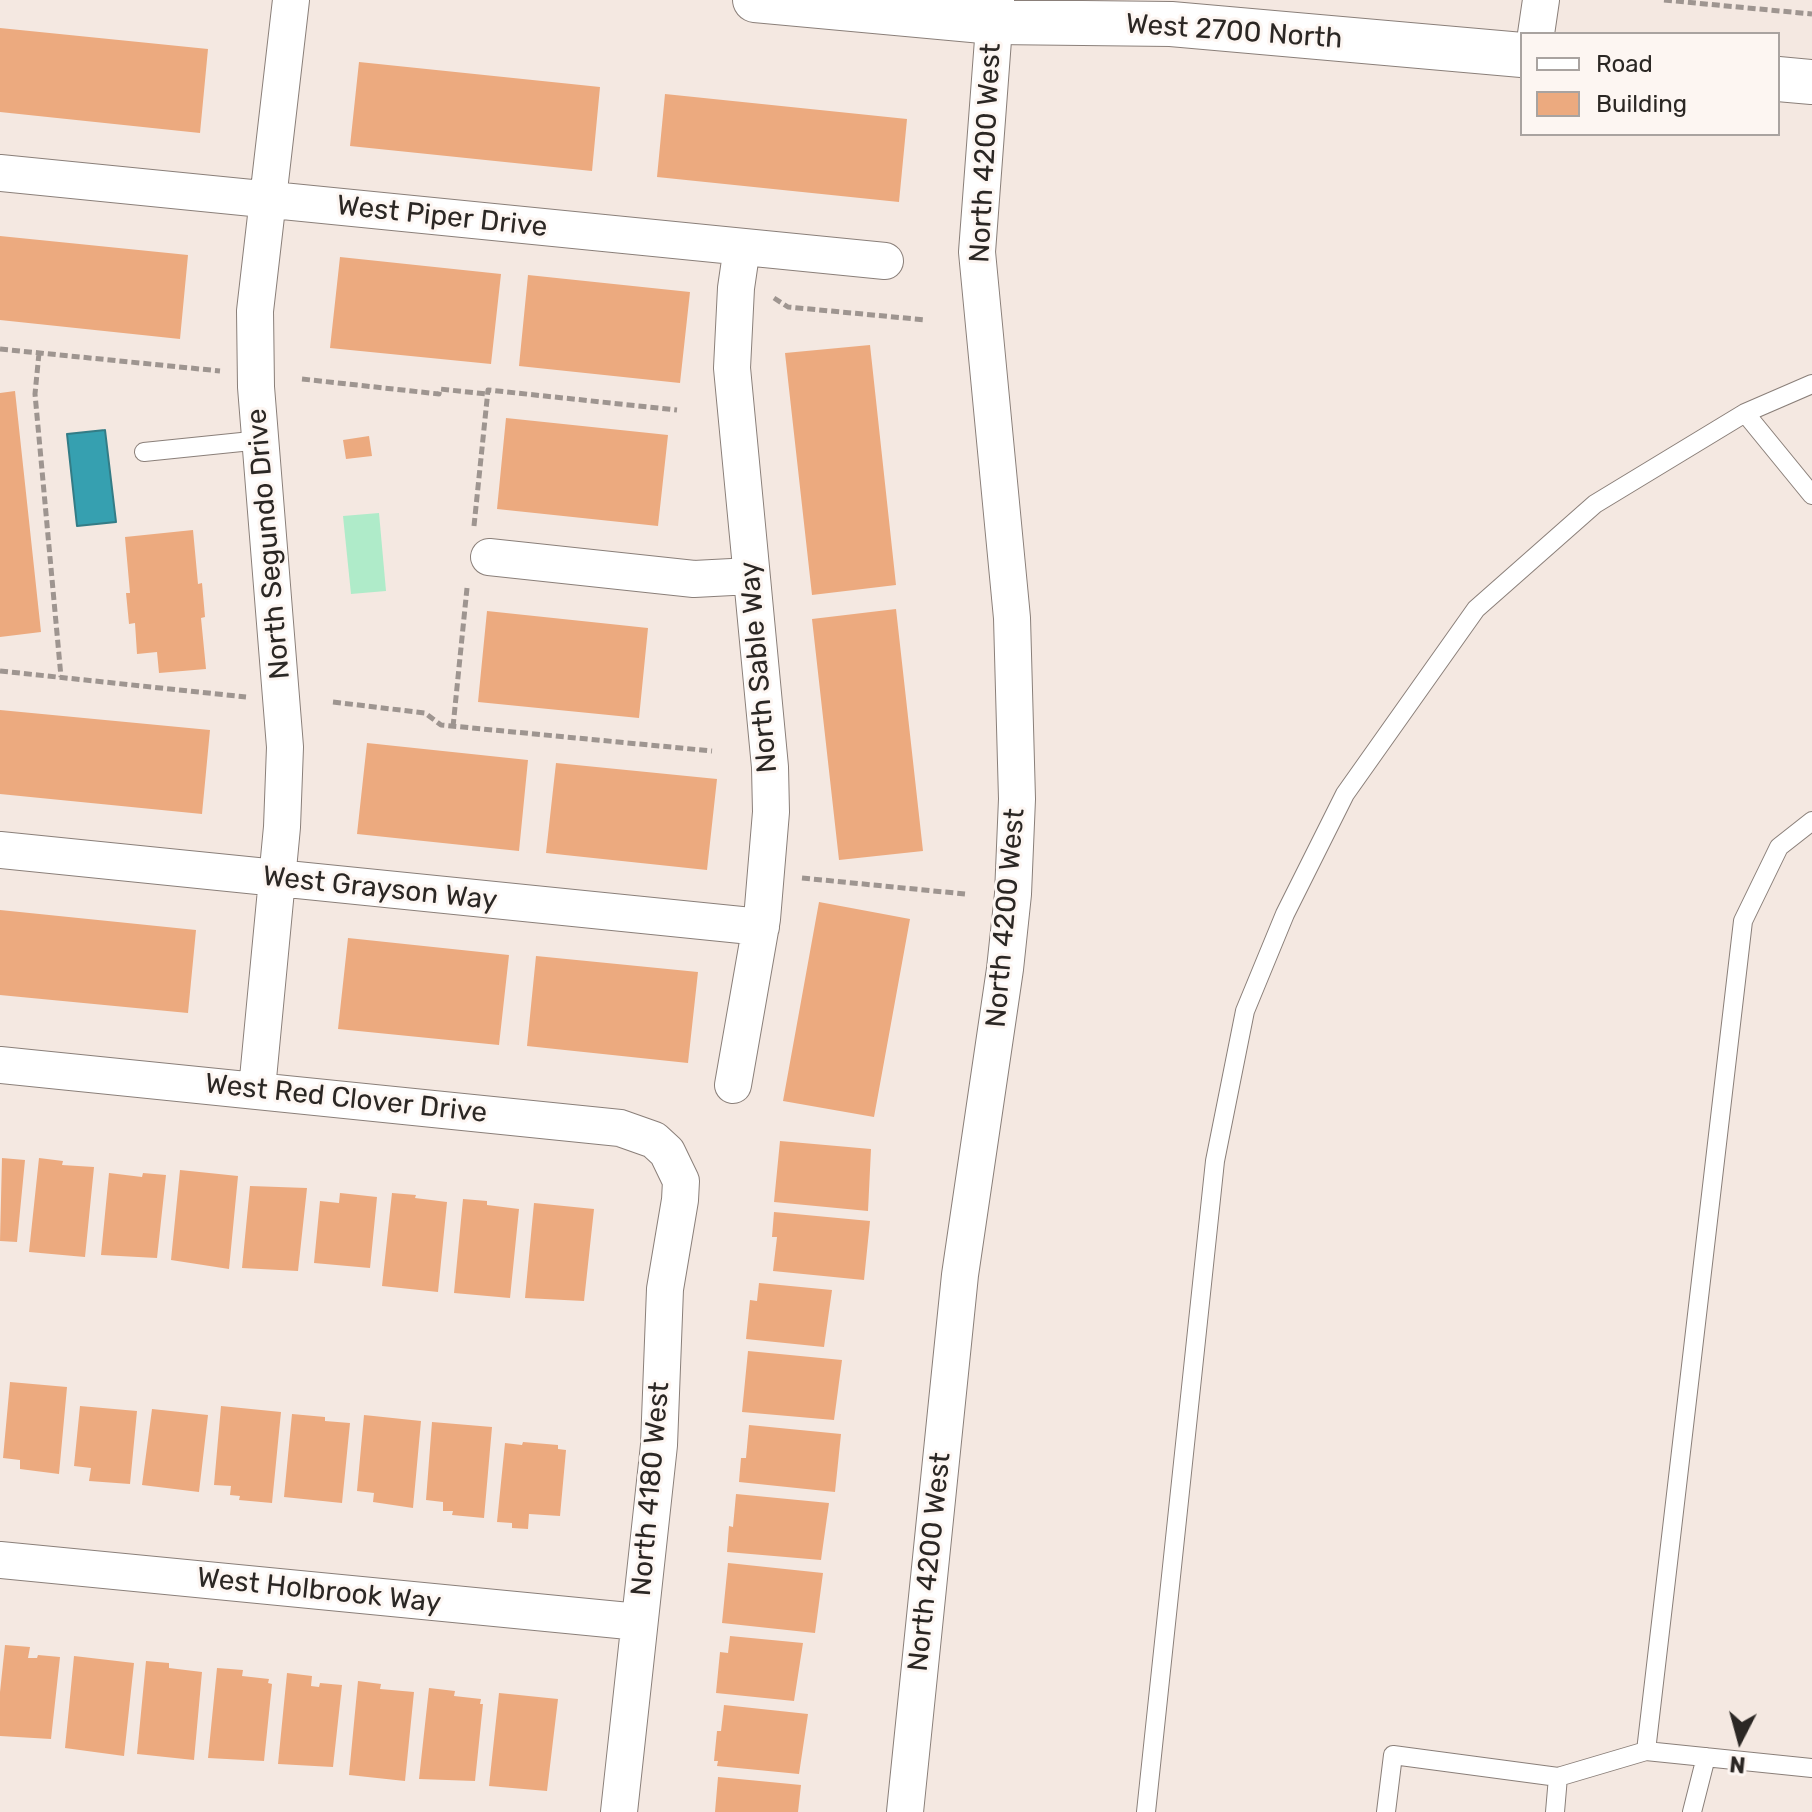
<!DOCTYPE html>
<style>
body{margin:0}
#map{position:relative;width:1812px;height:1812px;overflow:hidden;background:#f4e8e1;font-family:Rubik,sans-serif}
canvas{display:block}
.legend{position:absolute;left:1520px;top:32px;width:260px;height:104px;box-sizing:border-box;background:#fdf6f2;border:2px solid #a9a3a0;margin:0;padding:10px 14px;list-style:none;font-size:24px;color:#2b2724}
.legend li{display:flex;align-items:center;gap:16px;height:40px}
.legend b{width:40px;border:2px solid #a9a3a0}
.north{position:absolute;left:1700px;top:1700px;width:80px;height:80px;-webkit-text-stroke:6px #fdf6f2;paint-order:stroke;rotate:186deg;font-size:22px;font-weight:700;line-height:32px;text-align:center;color:#2b2724}
.north::after{content:'';display:block;margin:auto;width:28px;height:36px;background:#2b2724;clip-path:polygon(50% 0,100% 100%,50% 72%,0 100%)}
</style>
<div id="map">
<canvas width="1812" height="1812"></canvas>
<ul class="legend">
<li><b style="height:10px;background:#fff"></b>Road</li>
<li><b style="height:22px;background:#ecaa7f"></b>Building</li>
</ul>
<div class="north">N</div>
</div>
<script>
const context = document.querySelector('canvas').getContext('2d');
context.lineJoin = 'round';
function paint(path, color) { context.fillStyle = color; context.fill(path, 'evenodd'); }
const toPath = rows => new Path2D(rows.map(r => 'M' + r).join(''));
function trace(path, color, width, dash) { context.strokeStyle = color; context.lineWidth = width; context.lineCap = dash ? 'butt' : 'round'; context.setLineDash(dash || []); context.stroke(path); }
function write(font, color, halo, rows, align = 'center') {
  context.font = font + ' Rubik,sans-serif'; context.lineWidth = 6; context.setLineDash([]); context.textBaseline = 'middle'; context.strokeStyle = halo; context.fillStyle = color; for (const [text, x, y, turn = 0] of rows) {
    context.save(); context.translate(x, y); context.rotate((+turn || 0) * Math.PI / 180); context.textAlign = isNaN(turn) ? turn : align; if (halo) context.strokeText(text, 0, 0); context.fillText(text, 0, 0); context.restore();
  }
}
paint(toPath([
 [379,513,386,591,351,594,343,516]
]), '#afebc9');
const water = toPath([
 [105,430,116,522,77,526,67,434,105,430]
]);
paint(water, '#36a0b0');
trace(water, '#337c86', 2);
paint(toPath([
 [0,28,208,49,200,133,0,112],
 [359,62,600,87,592,171,350,146],
 [665,94,907,119,899,202,657,177],
 [0,236,188,255,180,339,0,320],
 [340,257,501,274,491,364,330,348],
 [528,275,690,292,680,383,519,366],
 [870,345,896,585,812,595,785,353],
 [15,391,41,632,0,637,0,393],
 [506,418,668,435,658,526,497,509],
 [369,436,372,456,346,459,343,440],
 [193,530,198,584,202,583,205,617,201,618,206,669,159,673,157,652,137,654,135,623,129,624,126,593,130,593,125,537],
 [896,609,923,851,839,860,812,619],
 [487,611,648,628,639,718,478,702],
 [0,710,210,730,202,814,0,794],
 [367,743,528,760,519,851,357,834],
 [556,763,717,779,707,870,546,853],
 [819,902,910,919,874,1117,783,1101],
 [0,910,196,930,188,1013,0,995],
 [348,938,509,955,499,1045,338,1029],
 [536,956,698,972,688,1063,527,1046],
 [780,1141,871,1149,868,1211,774,1202],
 [2,1158,25,1160,17,1242,0,1241],
 [39,1158,63,1161,62,1165,94,1167,85,1257,29,1252],
 [180,1170,238,1176,229,1269,171,1260],
 [109,1173,142,1177,143,1173,166,1175,157,1258,101,1255],
 [250,1186,307,1188,298,1271,242,1268],
 [340,1193,377,1197,370,1268,314,1263,320,1201,339,1203],
 [392,1193,416,1195,415,1198,447,1202,438,1292,382,1286],
 [463,1199,487,1201,487,1205,519,1209,510,1298,454,1293],
 [534,1203,594,1209,584,1301,525,1298],
 [774,1212,870,1221,864,1280,773,1271,777,1237,772,1237],
 [759,1283,832,1290,824,1347,746,1339,750,1300,757,1301],
 [748,1351,842,1360,834,1420,742,1412],
 [10,1382,67,1387,59,1474,20,1469,20,1460,3,1458],
 [80,1406,137,1411,130,1484,89,1481,91,1468,74,1466],
 [221,1406,281,1412,272,1503,239,1500,240,1496,230,1495,231,1486,214,1485],
 [152,1409,208,1415,199,1492,142,1485],
 [292,1414,325,1417,325,1421,350,1423,342,1503,284,1497],
 [364,1415,421,1421,413,1508,373,1502,374,1493,357,1491],
 [432,1422,492,1427,484,1518,452,1515,453,1511,443,1511,443,1502,426,1500],
 [749,1425,841,1434,835,1492,739,1482,741,1458,746,1458],
 [523,1442,558,1445,558,1449,566,1450,560,1516,529,1514,528,1529,512,1528,512,1523,497,1522,505,1443,522,1445],
 [736,1494,829,1503,821,1560,727,1552,729,1526,733,1527],
 [728,1563,823,1573,815,1633,722,1623],
 [730,1636,803,1643,794,1701,716,1693,720,1652,728,1653],
 [5,1645,30,1647,28,1658,37,1658,38,1655,60,1657,51,1739,0,1736,0,1692],
 [74,1656,134,1663,124,1756,65,1748],
 [146,1661,169,1663,169,1668,202,1672,194,1760,137,1754],
 [217,1668,243,1670,242,1676,269,1679,268,1683,272,1684,264,1761,208,1758],
 [287,1673,312,1676,311,1686,319,1687,320,1683,342,1685,333,1767,278,1764],
 [358,1681,381,1684,380,1689,414,1692,405,1781,349,1775],
 [429,1688,455,1691,454,1696,481,1699,480,1704,483,1704,475,1781,419,1779],
 [499,1693,558,1699,547,1791,489,1786],
 [724,1705,808,1714,799,1774,717,1766,718,1761,714,1761,717,1731,721,1731],
 [718,1777,801,1785,798,1812,715,1812]
]), '#ecaa7f');
const service = toPath([
 [1745,413,1812,495],
 [144,452,261,440],
 [1646,1751,1743,921,1779,847,1812,821],
 [1146,1812,1215,1161,1245,1011,1285,914,1345,794,1476,609,1595,504,1745,413,1812,384],
 [1386,1812,1393,1755,1558,1777,1646,1751,1812,1768],
 [1555,1812,1558,1777],
 [1692,1812,1706,1757]
]);
const minor = toPath([
 [1536,34,1541,0],
 [0,173,885,261],
 [489,557,694,579,751,576],
 [0,850,761,927],
 [0,1065,620,1128,654,1140,667,1152,681,1181,680,1200,665,1289,659,1445,619,1812],
 [733,1085,762,919,771,812,770,767,732,368,736,288,742,247],
 [257,1089,282,827,285,747,256,387,255,311,291,0],
 [0,1560,639,1622],
 [905,1812,960,1275,1005,969,1013,894,1017,799,1012,618,977,252,996,0]
]);
const tertiary = toPath([
 [755,0,994,22,1171,24,1522,55],
 [1778,79,1812,82]
]);
trace(service, '#8a7f79', 20);
trace(minor, '#8a7f79', 38);
trace(tertiary, '#8a7f79', 46);
trace(toPath([
 [1664,0,1812,14],
 [774,298,788,307,926,320],
 [0,349,220,371],
 [39,353,35,394,61,677],
 [302,379,439,394,440,389,487,394],
 [474,526,488,390,677,410],
 [0,671,246,697],
 [333,702,425,713,441,725,712,751],
 [453,727,467,588],
 [802,878,965,894]
]), '#9e9590', 5, [8, 4]);
trace(service, '#fff', 18);
trace(minor, '#fff', 36);
trace(tertiary, '#fff', 44);
write('28px', '#2b2724', '#fdf6f2', [
 ["West 2700 North",1234,32,4],
 ["North 4200 West",986,153,-87],
 ["West Piper Drive",442,217,6],
 ["North Segundo Drive",269,544,-95],
 ["North Sable Way",759,667,-95],
 ["West Grayson Way",380,889,6],
 ["North 4200 West",1006,918,-85],
 ["West Red Clover Drive",346,1099,6],
 ["North 4180 West",651,1489,-85],
 ["North 4200 West",930,1562,-84],
 ["West Holbrook Way",319,1591,6]
]);
</script>
